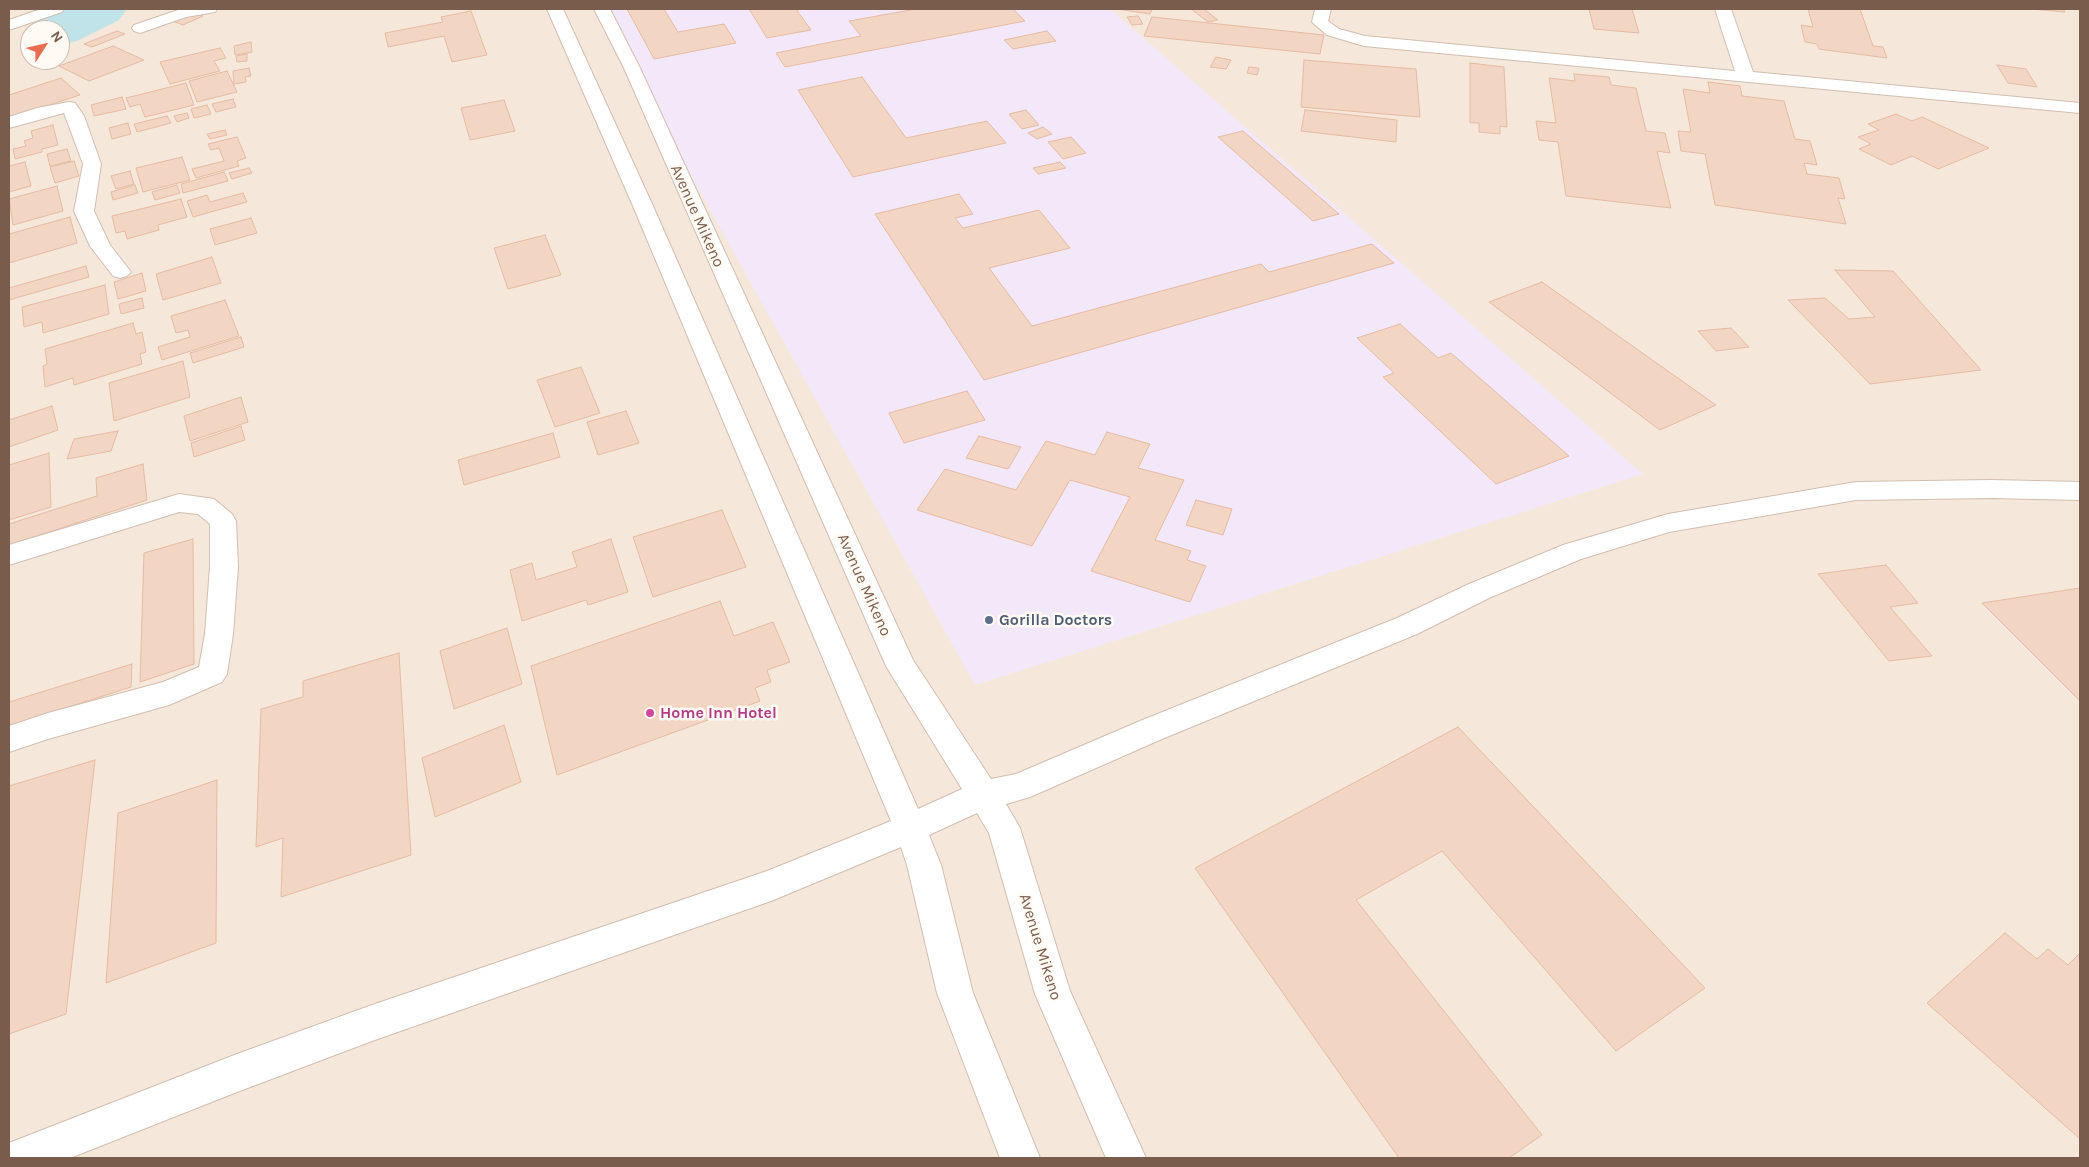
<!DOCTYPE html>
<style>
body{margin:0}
#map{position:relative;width:2089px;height:1167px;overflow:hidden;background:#fdf6ec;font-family:Karla,sans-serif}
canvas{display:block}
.frame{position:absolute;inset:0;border:10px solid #7a5c4d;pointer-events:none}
.north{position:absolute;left:20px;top:20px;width:50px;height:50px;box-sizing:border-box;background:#fffaf3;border:1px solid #cabbb1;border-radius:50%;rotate:55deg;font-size:14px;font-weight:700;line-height:20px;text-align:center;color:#7a5c4d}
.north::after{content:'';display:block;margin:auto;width:18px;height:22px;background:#e76f51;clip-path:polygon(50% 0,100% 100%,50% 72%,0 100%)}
</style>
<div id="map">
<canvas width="2089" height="1167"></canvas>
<div class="frame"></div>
<div class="north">N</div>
</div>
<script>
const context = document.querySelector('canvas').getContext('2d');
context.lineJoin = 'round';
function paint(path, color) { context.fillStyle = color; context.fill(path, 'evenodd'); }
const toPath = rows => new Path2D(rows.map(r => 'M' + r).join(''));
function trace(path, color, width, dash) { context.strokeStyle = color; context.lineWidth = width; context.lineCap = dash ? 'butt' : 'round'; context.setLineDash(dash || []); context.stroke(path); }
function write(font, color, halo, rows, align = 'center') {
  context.font = font + ' Karla,sans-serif'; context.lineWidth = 5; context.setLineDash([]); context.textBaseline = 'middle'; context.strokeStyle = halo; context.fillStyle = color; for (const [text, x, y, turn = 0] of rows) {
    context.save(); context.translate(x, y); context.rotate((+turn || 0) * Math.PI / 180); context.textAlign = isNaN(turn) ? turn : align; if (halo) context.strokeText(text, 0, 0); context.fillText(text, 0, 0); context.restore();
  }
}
paint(toPath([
 [9,9,2080,9,2080,1158,9,1158],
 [30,30,60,30,60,60,30,60]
]), '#f5e8da');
paint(toPath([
 [598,9,1110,9,1643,474,975,685]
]), '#f3e8fa');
paint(toPath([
 [60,9,127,9,119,20,77,41,60,45,60,30,31,30,39,19,60,9]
]), '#bfe3e8');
const building = toPath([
 [627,9,664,9,678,32,724,24,736,43,654,59,627,9],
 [749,9,796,9,811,30,767,38,749,9],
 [916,9,1013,9,1025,21,785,67,776,53,861,36,849,21,916,9],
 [1117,9,1152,9,1150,14,1117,9],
 [1191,9,1204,9,1218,20,1208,22,1191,9],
 [1589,9,1632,9,1639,33,1594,29,1589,9],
 [1808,9,1860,9,1873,46,1883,47,1887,58,1819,49,1817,44,1805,42,1801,25,1813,27,1808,9],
 [2031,9,2063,9,2065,12,2031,9],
 [471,11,487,55,452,62,444,36,388,47,385,33,443,22,441,17,471,11],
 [191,12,203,16,183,25,170,20,191,12],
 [1138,16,1143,24,1132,25,1127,17,1138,16],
 [1152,17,1324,35,1320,54,1144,36,1152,17],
 [117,31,125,34,92,47,84,44,117,31],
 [1047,31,1056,41,1013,49,1004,40,1047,31],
 [251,42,252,52,235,55,234,46,251,42],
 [113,46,144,60,89,81,59,66,113,46],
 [220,48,226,58,214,61,220,71,170,84,160,62,220,48],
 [247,54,247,61,237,62,236,56,247,54],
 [1216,57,1231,60,1226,69,1210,67,1216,57],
 [1304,60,1416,69,1420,117,1301,107,1304,60],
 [1470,63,1504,67,1507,127,1500,126,1500,134,1479,132,1479,123,1470,123,1470,63],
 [1997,65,2026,69,2037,87,2008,83,1997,65],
 [1249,67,1259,68,1257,75,1247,73,1249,67],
 [249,68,251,76,245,77,246,82,234,84,233,71,249,68],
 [227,71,237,92,197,102,189,81,227,71],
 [1574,74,1609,77,1611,85,1636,88,1646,131,1665,133,1670,153,1657,151,1671,208,1566,196,1558,142,1539,140,1536,121,1556,123,1549,78,1575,81,1574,74],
 [862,77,906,138,987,121,1006,143,853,177,798,90,862,77],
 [61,78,80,95,12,117,9,114,9,95,61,78],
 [1708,82,1740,86,1742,96,1784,101,1795,139,1810,141,1817,165,1804,163,1807,174,1839,178,1845,199,1838,198,1846,224,1715,205,1705,154,1681,151,1678,131,1691,132,1683,89,1710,93,1708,82],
 [186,83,194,105,145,117,140,104,130,107,126,98,186,83],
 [122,97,126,109,94,116,91,105,122,97],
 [233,99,236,107,216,112,212,104,233,99],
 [504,100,515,131,470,140,461,108,504,100],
 [207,105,211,114,194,118,191,109,207,105],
 [1026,110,1039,125,1022,129,1009,114,1026,110],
 [1305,110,1397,120,1396,142,1301,131,1305,110],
 [187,113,189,118,177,122,174,116,187,113],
 [1896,114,1912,121,1922,117,1989,148,1938,169,1912,156,1891,165,1859,149,1871,144,1858,137,1879,130,1868,124,1896,114],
 [167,116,171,123,137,132,134,124,167,116],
 [128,123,131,134,112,139,109,128,128,123],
 [53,125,58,145,42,149,42,152,15,159,13,149,26,146,24,141,33,138,31,131,53,125],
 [1043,127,1052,134,1037,139,1028,133,1043,127],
 [225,130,227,135,210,139,207,134,225,130],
 [1243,131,1339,214,1313,221,1218,137,1243,131],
 [237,137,246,158,237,161,239,166,196,178,192,169,224,161,219,148,211,150,208,144,237,137],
 [1071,137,1086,153,1063,159,1048,142,1071,137],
 [67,149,71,161,50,166,47,154,67,149],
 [182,157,190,180,143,192,136,168,182,157],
 [74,161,79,176,55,183,50,167,74,161],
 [25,162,31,186,9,192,9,166,25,162],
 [1060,162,1066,168,1038,174,1033,168,1060,162],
 [249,168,252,173,232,179,229,173,249,168],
 [130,171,134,184,116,189,111,176,130,171],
 [224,172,228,181,183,193,181,184,224,172],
 [135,185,138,193,113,200,111,192,135,185],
 [177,185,180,193,155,200,152,192,177,185],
 [57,186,63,211,13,225,9,199,57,186],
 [243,193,247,202,193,217,187,201,207,195,210,202,243,193],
 [959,194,973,214,955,218,963,228,1039,210,1070,248,989,268,1032,326,1261,264,1269,272,1372,244,1394,263,984,380,875,214,959,194],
 [181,199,187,217,158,225,159,230,127,239,125,231,116,233,112,216,181,199],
 [70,217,77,243,9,263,9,234,70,217],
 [251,218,257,233,215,245,210,229,251,218],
 [545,235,561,275,508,289,494,248,545,235],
 [212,257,221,283,163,300,156,274,212,257],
 [86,266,89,277,9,300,9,288,86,266],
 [1835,270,1893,271,1981,370,1870,384,1788,300,1825,298,1849,319,1875,317,1835,270],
 [142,273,146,291,118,299,114,282,142,273],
 [1542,282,1716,405,1660,430,1489,302,1542,282],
 [105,285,109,314,43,333,42,322,24,327,22,307,105,285],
 [142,298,144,308,121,314,119,304,142,298],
 [225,300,239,336,162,360,158,347,190,337,188,330,176,333,171,316,225,300],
 [133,323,136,334,142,332,146,352,140,354,142,364,74,385,73,378,45,387,43,366,47,364,45,349,133,323],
 [1400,324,1438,358,1451,353,1569,456,1496,484,1383,377,1394,373,1357,338,1400,324],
 [1731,328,1749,347,1716,351,1698,331,1731,328],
 [241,337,244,347,193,363,190,353,241,337],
 [183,361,190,397,114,421,109,383,183,361],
 [581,367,600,413,555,427,537,380,581,367],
 [967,391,985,420,904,443,889,413,967,391],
 [241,397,248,422,190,441,184,416,241,397],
 [52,406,58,430,9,447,9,420,52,406],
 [626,411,639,443,598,455,587,422,626,411],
 [241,426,245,440,194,457,191,443,241,426],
 [118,431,111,451,67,459,74,439,118,431],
 [1107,432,1150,444,1138,468,1184,480,1155,540,1191,551,1187,560,1206,566,1190,602,1091,571,1130,497,1070,480,1032,546,917,510,945,469,1016,490,1046,441,1095,455,1107,432],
 [553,433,560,457,464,485,458,460,553,433],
 [979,436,1021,447,1008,469,966,458,979,436],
 [49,453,51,507,9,520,9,465,49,453],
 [143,464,147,500,9,545,9,524,97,496,96,478,143,464],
 [1196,500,1232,509,1223,535,1186,525,1196,500],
 [722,510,746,567,653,597,633,537,722,510],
 [193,539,194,664,140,682,144,553,193,539],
 [611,539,628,592,588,605,586,600,522,621,510,570,532,563,536,580,577,567,572,552,611,539],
 [1886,565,1918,603,1890,607,1932,656,1889,661,1818,574,1886,565],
 [2080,588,2080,701,1982,603,2080,588],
 [720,601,734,636,773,622,790,662,767,670,771,682,755,688,760,701,557,775,531,666,720,601],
 [507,628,522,684,454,709,440,651,507,628],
 [399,653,411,855,281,897,283,838,256,847,261,709,303,697,303,681,399,653],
 [132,664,131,687,9,726,9,702,132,664],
 [504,725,521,782,435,817,422,758,504,725],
 [1458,727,1705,988,1616,1051,1442,851,1356,900,1542,1135,1509,1158,1399,1158,1195,868,1458,727],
 [95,760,66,1014,9,1034,9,786,95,760],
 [217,780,216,943,106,983,118,813,217,780],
 [2005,933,2037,959,2048,949,2068,965,2080,953,2080,1139,1927,1003,2005,933]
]);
paint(building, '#f3d5c3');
trace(building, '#e6bba3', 1);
const minor = toPath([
 [41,9,64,9,62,12,9,30,9,20,41,9],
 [181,9,217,9,215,12,186,17,140,33,134,31,132,28,134,25,181,9],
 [547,9,563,9,653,206,918,809,962,789,886,666,624,68,594,9,610,9,640,68,913,660,991,779,1016,774,1140,721,1397,618,1469,584,1563,545,1668,514,1856,482,1991,480,2080,482,2080,500,1991,498,1856,500,1669,532,1581,559,1489,598,1417,634,1162,739,1030,797,1006,804,1020,828,1070,991,1146,1158,1106,1158,1035,994,989,833,977,813,929,835,941,865,973,993,1040,1158,1000,1158,937,993,907,865,901,847,771,901,372,1041,237,1092,70,1158,9,1158,9,1143,237,1054,372,1005,767,871,891,821,633,206,547,9],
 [1315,9,1331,9,1328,21,1339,29,1365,36,1735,71,1715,9,1731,9,1753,72,2080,103,2080,113,1364,46,1327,35,1312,22,1315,9],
 [69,102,75,103,84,116,101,164,94,211,110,245,131,272,127,276,120,278,113,276,90,246,74,211,83,164,64,113,9,128,9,117,37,108,69,102],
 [179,494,214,499,232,514,236,521,238,567,233,634,227,674,222,682,169,705,48,739,9,752,9,726,48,713,163,682,199,667,205,634,210,567,210,524,198,514,179,512,9,565,9,545,179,494]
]);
trace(minor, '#d1beb0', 2);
paint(minor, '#fff');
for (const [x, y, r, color] of [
 [989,620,5,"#5c6f8a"],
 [650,713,5,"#d1479c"]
]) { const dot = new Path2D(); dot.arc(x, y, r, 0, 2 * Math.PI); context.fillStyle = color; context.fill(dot); trace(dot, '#fffaf3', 2); }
write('16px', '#7a5c4d', '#fffaf3', [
 ["Avenue Mikeno",697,216,66],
 ["Avenue Mikeno",864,585,66],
 ["Avenue Mikeno",1040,947,73]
]);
write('bold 16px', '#4e5e75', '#fffaf3', [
 ["Gorilla Doctors",999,620]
], 'left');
write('bold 16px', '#b23c85', '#fffaf3', [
 ["Home Inn Hotel",660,713]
], 'left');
</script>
